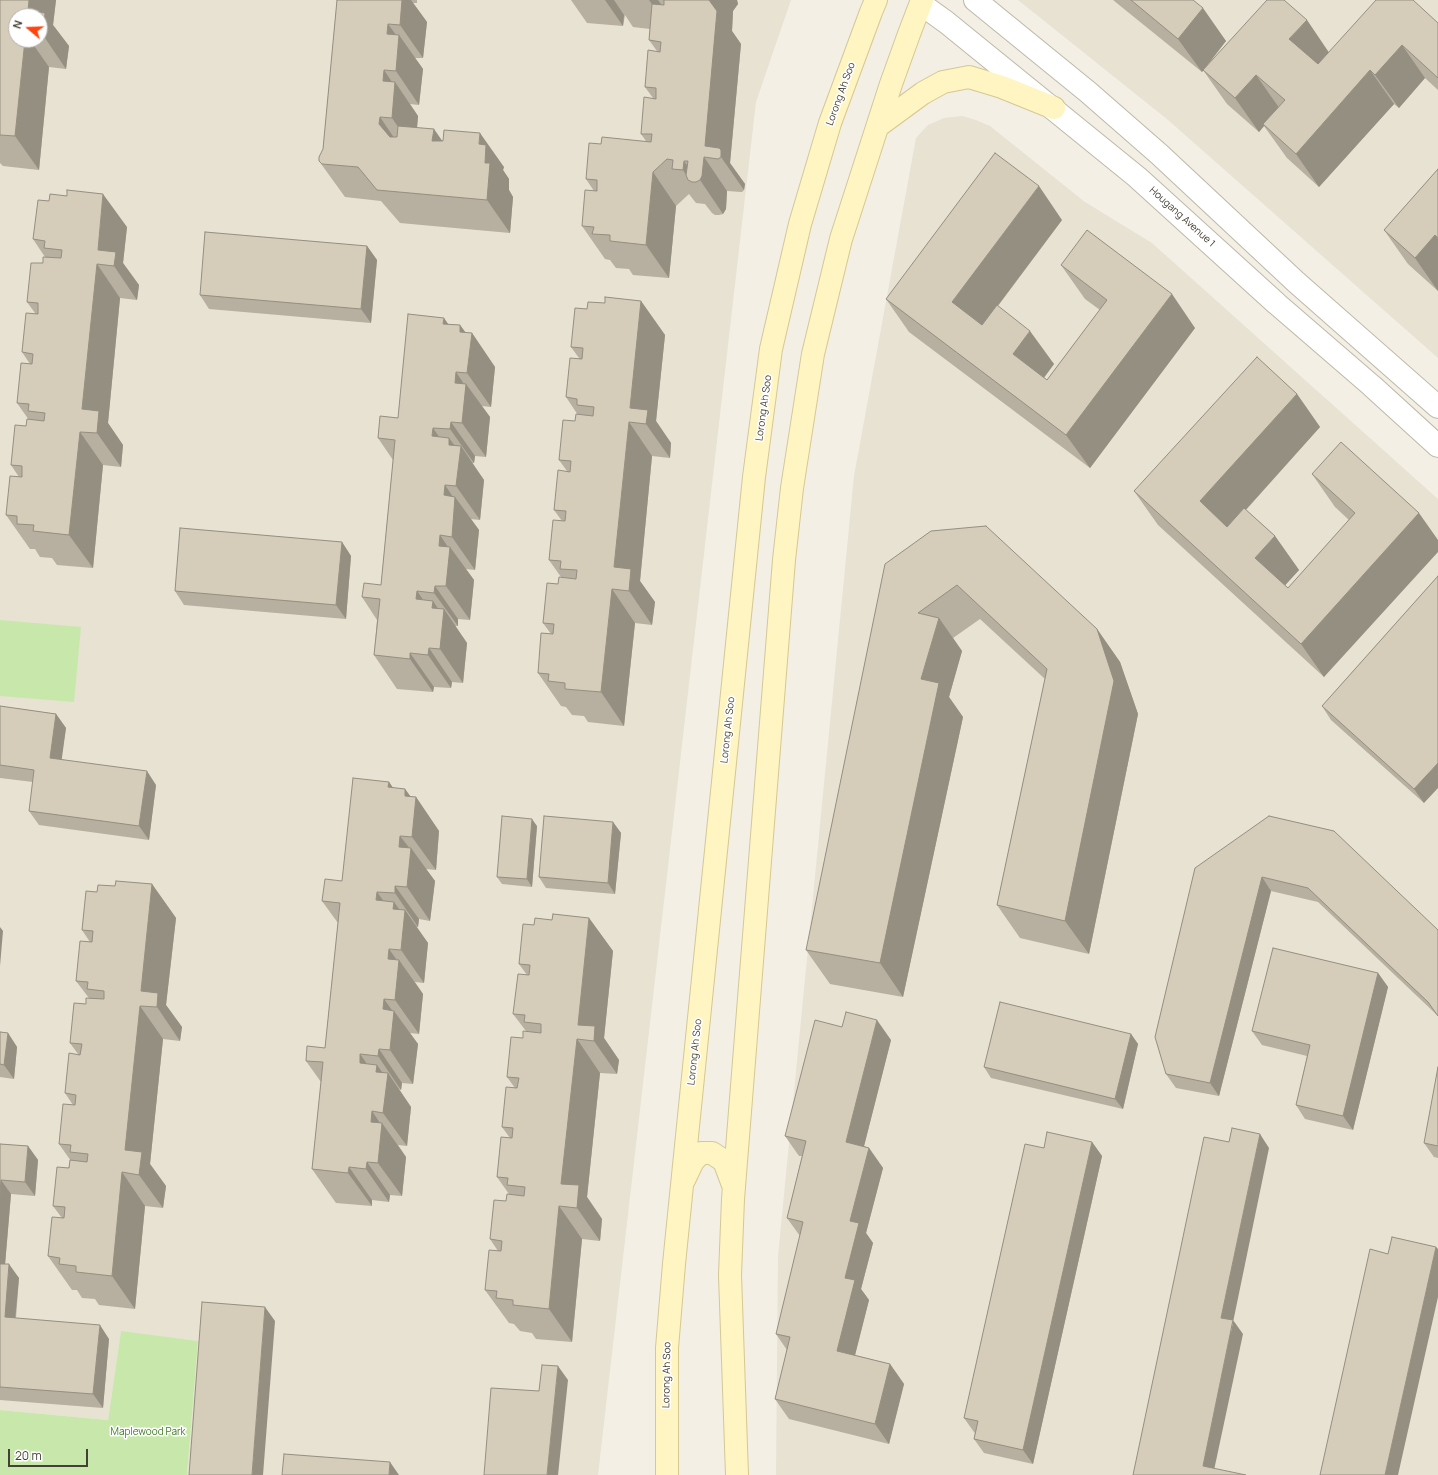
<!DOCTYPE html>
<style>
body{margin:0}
#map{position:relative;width:1438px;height:1475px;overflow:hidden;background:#f3efe4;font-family:Manrope,sans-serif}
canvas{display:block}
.north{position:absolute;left:8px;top:8px;width:40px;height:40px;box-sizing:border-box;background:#fff;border:1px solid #b5b3ae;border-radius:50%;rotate:289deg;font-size:11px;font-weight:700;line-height:16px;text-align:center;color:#454034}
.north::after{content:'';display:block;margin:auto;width:14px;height:18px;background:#ff450f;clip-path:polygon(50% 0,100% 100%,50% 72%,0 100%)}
.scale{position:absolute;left:8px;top:1449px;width:80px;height:18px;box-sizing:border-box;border:2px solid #454034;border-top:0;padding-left:5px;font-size:12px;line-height:14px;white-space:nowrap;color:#454034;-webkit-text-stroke:3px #fff;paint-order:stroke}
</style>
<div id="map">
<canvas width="1438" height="1475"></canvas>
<div class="north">N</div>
<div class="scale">20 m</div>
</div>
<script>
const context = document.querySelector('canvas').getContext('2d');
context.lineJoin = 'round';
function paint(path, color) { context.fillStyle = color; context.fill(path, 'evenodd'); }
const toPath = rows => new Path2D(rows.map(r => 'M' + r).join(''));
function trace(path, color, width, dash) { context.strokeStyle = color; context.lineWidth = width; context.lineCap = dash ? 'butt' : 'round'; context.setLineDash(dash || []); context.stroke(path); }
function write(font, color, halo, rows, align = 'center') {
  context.font = font + ' Manrope,sans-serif'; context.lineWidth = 3; context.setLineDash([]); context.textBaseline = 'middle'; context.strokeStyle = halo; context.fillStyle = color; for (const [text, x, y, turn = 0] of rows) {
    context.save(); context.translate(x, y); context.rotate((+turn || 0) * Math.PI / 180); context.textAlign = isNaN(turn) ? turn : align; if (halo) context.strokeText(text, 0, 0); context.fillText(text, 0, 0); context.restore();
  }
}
paint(toPath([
 [0,0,791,0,756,102,598,1475,187,1475,198,1341,121,1332,108,1420,0,1410],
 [16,16,40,16,40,40,16,40],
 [1018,0,1438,0,1438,358,1168,120],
 [962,116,976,120,990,126,1085,202,1152,243,1438,499,1438,1475,776,1475,778,1256,854,476,916,138,928,125,944,118]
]), '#e7e2d2');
paint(toPath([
 [0,620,81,627,74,702,0,696],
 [121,1331,198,1341,187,1475,0,1475,0,1410,108,1420]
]), '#c8e8ab');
const street = toPath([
 [975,0,1088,92,1159,154,1296,282,1438,407],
 [921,4,946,22,1137,177,1277,304,1372,386,1438,446]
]);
const secondary = toPath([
 [878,126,923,93,943,82,969,77,1002,87,1054,108],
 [684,1180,693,1161,701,1153,712,1153,724,1161,733,1185],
 [667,1475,667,1348,674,1264,754,477,771,349,800,224,830,123,871,12,876,0],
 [737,1475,730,1275,733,1199,784,560,792,488,813,354,841,239,891,84,909,34,922,0]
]);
trace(street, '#beb8a7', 24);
trace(secondary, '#d4c893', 24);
trace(street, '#fff', 22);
trace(secondary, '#fff5c2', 22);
paint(toPath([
 [0,0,56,0,53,25,69,46,66,69,49,67,39,170,3,166,0,163],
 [16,16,40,16,40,40,16,40],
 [337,0,417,0,417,3,413,3,427,22,423,58,415,58,423,69,419,105,410,104,418,116,417,127,442,141,504,167,503,170,509,179,509,190,513,197,510,233,400,223,381,201,345,197,319,161,323,149],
 [571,0,737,0,738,4,733,11,732,31,741,44,730,163,745,184,744,190,742,192,727,191,726,209,723,214,719,215,715,215,712,213,705,204,696,203,689,194,676,206,669,278,633,275,629,269,616,268,610,260,605,259,582,226,594,191,586,179,601,144,646,141,641,134,653,98,645,87,657,51,649,40,650,29,633,27,625,15,623,26,587,23],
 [1113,0,1193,0,1226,41,1202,72],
 [1438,23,1438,90,1425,78,1399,108,1394,104,1319,187,1287,158,1264,126,1259,132,1227,104,1203,70,1329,52],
 [1438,169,1438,291,1408,264,1384,230],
 [1062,220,998,306,1054,364,1044,378,1047,380,1100,310,1085,299,1061,265,1195,328,1090,468,909,332,886,299],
 [127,227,123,263,139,285,137,300,120,298,108,423,123,445,121,467,103,465,93,568,57,565,52,558,40,557,35,549,30,549,6,515,19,477,11,465,29,420,17,403,30,364,22,352,35,313,27,302,45,257,33,239],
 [367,246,377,260,371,323,209,309,200,295],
 [641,301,665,335,656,421,671,443,670,458,652,456,640,581,655,602,652,625,635,623,624,726,588,722,584,716,572,715,566,707,561,706,538,673,551,634,543,623,561,577,549,560,562,521,554,510,567,471,559,460,578,415,566,397,579,358,571,347,587,309,605,303],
 [448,324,460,325,466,333,472,333,495,367,491,407,482,406,490,417,486,457,475,456,474,463,472,463,484,480,480,520,471,519,479,530,475,570,466,569,474,580,470,620,458,619,458,626,455,626,467,643,463,683,452,682,451,688,434,687,433,692,397,689,374,655,377,620,362,597,381,585,393,460,378,438,398,418],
 [1297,394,1320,427,1246,510,1275,536,1299,570,1285,585,1288,588,1349,520,1335,507,1312,474,1419,513,1324,677,1158,525,1134,491],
 [931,531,1097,629,1120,662,1138,714,1089,954,1020,938,997,905,1045,679,980,619,953,638,962,651,949,697,963,717,903,997,830,984,806,950],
 [342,542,351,556,346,619,184,605,175,591],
 [1438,576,1424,803,1331,720,1322,706],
 [0,706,56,714,66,728,61,759,156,785,149,840,39,825,29,811,33,782,0,778],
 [389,782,393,788,405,789,411,797,416,797,439,831,436,870,426,869,435,881,430,921,419,919,418,927,416,927,428,943,424,983,415,982,423,994,419,1034,410,1033,418,1044,413,1084,402,1083,401,1090,399,1089,411,1107,407,1146,398,1145,406,1157,402,1196,390,1195,389,1202,372,1200,372,1206,336,1203,312,1169,321,1082,306,1061,325,1048,338,923,322,901,342,881],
 [613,822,621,833,615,894,546,888,539,877],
 [537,826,532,887,502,884,497,877],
 [1334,831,1438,1016,1318,902,1271,891,1219,1096,1176,1088,1166,1074,1195,868],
 [152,884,176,918,166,1005,182,1027,180,1041,163,1039,150,1164,166,1186,163,1208,145,1206,135,1309,99,1305,95,1299,82,1298,77,1290,72,1290,48,1256,62,1218,53,1206,71,1161,59,1144,73,1105,65,1093,78,1054,70,1043,89,998,76,981,90,942,82,930,97,892,115,886],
 [589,918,613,951,604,1038,619,1060,617,1074,600,1073,587,1197,602,1219,600,1241,582,1239,572,1342,536,1339,532,1333,520,1331,514,1324,509,1323,485,1290,498,1251,490,1239,509,1194,497,1177,510,1138,502,1127,515,1088,507,1077,526,1031,513,1014,527,975,519,964,534,925,552,920],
 [1378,973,1388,987,1353,1130,1305,1119,1296,1105,1307,1056,1262,1045,1252,1031],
 [0,1032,8,1033,17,1047,14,1079,0,1077],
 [1131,1034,1138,1044,1123,1109,991,1078,984,1067],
 [891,1040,864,1146,869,1148,883,1168,866,1233,873,1243,861,1289,869,1300,855,1355,890,1364,904,1384,889,1444,789,1419,775,1399,787,1350,776,1334,800,1236,787,1218,802,1156,799,1156,785,1136],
 [1438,1068,1438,1158,1434,1157,1424,1143],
 [1092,1142,1102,1156,1033,1464,984,1453,974,1439,975,1433,974,1432,964,1418],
 [0,1144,28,1146,38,1160,35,1196,11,1194,5,1264,19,1278,16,1318,109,1339,103,1408,0,1400]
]), '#b7af9f');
paint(toPath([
 [29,0,56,0,53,25,69,46,66,69,43,35,28,11],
 [401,0,411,0,427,22,423,58,400,25],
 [605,0,614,0,624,15,623,26],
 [649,0,658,0,671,18,670,30],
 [709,0,737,0,738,4,733,11,732,31,741,44,730,163,745,184,744,190,721,157,705,146],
 [1203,8,1226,41,1202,72,1178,39],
 [1307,20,1330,54,1313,73,1289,39],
 [388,24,399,39,399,35,423,69,419,105,396,71,387,34],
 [25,40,30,40,49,67,39,170,15,136],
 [1402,45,1425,78,1399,108,1375,75],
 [384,70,394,85,395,82,418,116,415,152,392,118,383,81],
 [1370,70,1394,104,1319,187,1296,154],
 [1256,75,1280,109,1263,124,1264,126,1259,132,1235,98],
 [380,117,403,151,403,158,379,124],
 [434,129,457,162,432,141],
 [480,133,504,167,503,170,509,179,509,190,513,197,510,233,487,200,485,163,479,144],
 [704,157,727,191,726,209,723,214,700,180],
 [684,161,698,181,690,181,683,170],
 [653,172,676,206,669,278,646,245],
 [1039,186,1062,220,975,336,952,302],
 [103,194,127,227,123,263,139,285,137,300,114,266,98,250],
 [1435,235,1438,239,1438,291,1415,258],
 [367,246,377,260,371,323,361,309],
 [97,264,120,298,108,423,123,445,121,467,97,433,82,409],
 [1172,294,1195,328,1090,468,1066,435],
 [641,301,665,335,656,421,671,443,670,458,646,424,630,408],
 [444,318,467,351,443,324],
 [460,325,471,340,472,333,495,367,491,407,467,373,460,332],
 [1030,331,1054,364,1036,388,1013,354],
 [456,372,466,387,466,384,490,417,486,457,462,423,455,383],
 [1297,394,1320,427,1223,535,1200,501],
 [451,422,475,456,474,463,450,429],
 [629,422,652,456,640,581,655,602,652,625,629,591,614,567],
 [433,428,456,461,432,436],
 [80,432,103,465,93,568,69,535],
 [449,438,460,453,461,446,484,480,480,520,456,486,449,445],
 [445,485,455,500,455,497,479,530,475,570,452,537,444,495],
 [1419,513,1438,540,1438,552,1324,677,1301,644],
 [440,535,450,550,450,547,474,580,470,620,446,586,439,546],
 [1275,536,1299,570,1279,592,1255,558],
 [342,542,351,556,346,619,336,605],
 [435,586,458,619,458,626,434,593],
 [612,589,635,623,624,726,601,692],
 [417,591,440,624,416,599],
 [433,601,443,616,444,609,467,643,463,683,440,649,432,608],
 [939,618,962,651,949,697,963,717,903,997,880,963,921,679],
 [1097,629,1120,662,1138,714,1089,954,1065,921],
 [429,648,452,682,451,688,428,655],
 [410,653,434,687,433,692,410,659],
 [56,714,66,728,60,772,50,758],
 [1438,763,1438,788,1424,803,1414,789],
 [147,771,156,785,149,840,139,826],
 [389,782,412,815,388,787],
 [405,789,415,803,416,797,439,831,436,870,412,837,405,796],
 [532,819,537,826,532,887,527,879],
 [613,822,621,833,615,894,608,883],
 [400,836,411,850,411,848,435,881,430,921,407,887,399,847],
 [1262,877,1271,891,1219,1096,1210,1083],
 [152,884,176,918,166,1005,182,1027,180,1041,157,1007,141,991],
 [395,886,419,919,418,927,395,893],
 [377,892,401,925,376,900],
 [394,902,404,916,405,910,428,943,424,983,401,950,393,909],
 [589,918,613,951,604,1038,619,1060,617,1074,594,1041,578,1025],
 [0,927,3,931,0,966],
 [389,949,399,963,399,960,423,994,419,1034,395,1000,388,959],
 [1378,973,1388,987,1353,1130,1343,1116],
 [384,999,394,1013,394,1011,418,1044,413,1084,390,1050,383,1009],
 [140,1006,163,1039,150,1164,166,1186,163,1208,139,1175,125,1150],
 [877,1020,891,1040,860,1162,846,1142],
 [8,1033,17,1047,14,1079,4,1065],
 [1131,1034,1138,1044,1123,1109,1115,1099],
 [577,1039,600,1073,587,1197,602,1219,600,1241,577,1208,561,1184],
 [379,1049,402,1083,401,1090,378,1056],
 [360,1054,384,1088,360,1063],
 [377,1065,387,1079,388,1073,411,1107,407,1146,383,1113,376,1072],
 [372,1111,382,1126,382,1123,406,1157,402,1196,378,1163,371,1122],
 [1260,1134,1269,1148,1231,1332,1221,1318],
 [1092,1142,1102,1156,1033,1464,1023,1450],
 [28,1146,38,1160,35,1196,25,1182],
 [869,1148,883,1168,866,1233,873,1243,861,1289,869,1300,851,1371,837,1351,845,1278,850,1221],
 [367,1162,390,1195,389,1202,366,1169],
 [349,1167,372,1200,372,1206,348,1173],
 [122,1172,145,1206,135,1309,112,1276],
 [1,1180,11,1194,4,1277,0,1271,0,1194],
 [559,1206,582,1239,572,1342,549,1309],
 [1436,1247,1438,1249,1438,1297,1398,1475,1385,1475],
 [9,1264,19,1278,14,1331,5,1317],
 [265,1307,275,1321,263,1475,252,1475],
 [1233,1320,1243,1334,1213,1475,1203,1466],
 [100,1325,109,1339,103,1408,93,1394],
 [890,1364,904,1384,889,1444,875,1424],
 [558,1366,568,1380,558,1475,547,1475],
 [390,1462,399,1475,389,1475]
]), '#958f82');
const building = toPath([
 [0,0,29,0,28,11,45,13,43,35,40,35,40,16,16,16,16,40,25,40,15,136,0,135,0,0],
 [337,0,402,0,400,25,388,24,387,34,399,35,396,71,384,70,383,81,395,82,392,118,380,117,379,124,390,137,397,137,398,126,434,129,432,141,443,141,444,130,480,133,479,144,486,145,485,163,490,163,487,200,377,190,358,167,322,164,319,161,319,157,323,149,337,0],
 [664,0,709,0,717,11,705,146,719,148,721,150,721,157,718,159,704,157,702,176,700,180,696,182,692,182,688,180,686,175,688,161,684,161,683,170,672,169,673,160,667,159,653,172,646,245,610,241,610,235,592,234,594,227,582,226,585,190,597,191,597,180,586,179,589,143,601,144,602,137,651,142,652,134,641,134,644,97,656,99,656,88,645,87,648,50,660,52,661,42,649,40,652,4,664,5,664,0],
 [1131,0,1193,0,1203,8,1178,39,1131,0],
 [1267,0,1284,0,1307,20,1289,39,1318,64,1376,0,1413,0,1438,23,1438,78,1402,45,1375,75,1370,70,1296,154,1263,124,1285,100,1256,75,1235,98,1203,70,1267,0],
 [995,153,1039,186,952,302,982,325,997,305,1030,331,1013,354,1047,380,1107,300,1061,265,1087,230,1172,294,1066,435,886,299,995,153],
 [1438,169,1438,238,1435,235,1415,258,1384,230,1438,169],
 [67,190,103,194,98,250,116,252,114,266,97,264,82,409,99,411,97,433,80,432,69,535,33,531,34,525,17,524,17,516,6,515,10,476,22,477,22,466,11,465,15,425,26,426,27,419,44,421,45,413,28,411,29,404,17,403,21,363,32,364,33,354,22,352,26,313,38,314,38,303,27,302,31,263,43,263,43,257,61,258,62,250,44,248,45,241,33,239,38,200,49,201,50,194,67,196,67,190],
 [205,232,367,246,361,309,200,295,205,232],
 [605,297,641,301,630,408,648,410,646,424,629,422,614,567,631,569,629,591,612,589,601,692,565,689,565,683,548,681,549,674,538,673,541,633,553,634,554,624,543,623,547,583,558,584,559,577,576,579,577,570,560,569,561,561,549,560,553,520,565,521,566,511,554,510,558,470,570,472,571,461,559,460,563,420,575,421,576,414,593,416,594,407,577,405,577,399,566,397,570,358,582,359,583,348,571,347,575,308,587,309,588,302,605,303,605,297],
 [408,314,444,318,443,324,460,325,460,332,472,333,467,373,456,372,455,383,466,384,462,423,451,422,450,429,433,428,432,436,449,438,449,445,461,446,456,486,445,485,444,495,455,497,452,537,440,535,439,546,450,547,446,586,435,586,434,593,417,591,416,599,433,601,432,608,444,609,440,649,429,648,428,655,410,653,410,659,374,655,380,599,362,597,364,583,381,585,395,440,378,438,380,416,398,418,408,314],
 [1257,357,1297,394,1200,501,1227,527,1244,508,1275,536,1255,558,1288,588,1355,513,1312,474,1341,442,1419,513,1301,644,1134,491,1257,357],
 [986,526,1097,629,1114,681,1065,921,997,905,1047,669,957,585,918,613,939,618,921,679,939,683,880,963,806,950,885,564,931,531,986,526],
 [180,528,342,542,336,605,175,591,180,528],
 [1438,576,1438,763,1414,789,1322,706,1438,576],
 [0,706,56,714,50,758,147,771,139,826,29,811,34,770,0,765,0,706],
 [353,778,389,782,388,787,405,789,405,796,416,797,412,837,400,836,399,847,411,848,407,887,395,886,395,893,377,892,376,900,394,902,393,909,405,910,401,950,389,949,388,959,399,960,395,1000,384,999,383,1009,394,1011,390,1050,379,1049,378,1056,360,1054,360,1063,377,1065,376,1072,388,1073,383,1113,372,1111,371,1122,382,1123,378,1163,367,1162,366,1169,349,1167,348,1173,312,1169,323,1062,306,1061,307,1046,325,1048,340,903,322,901,325,879,342,881,353,778],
 [502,816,532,819,527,879,497,877,502,816],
 [544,816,613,822,608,883,539,877,544,816],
 [1269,816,1334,831,1438,930,1438,1016,1428,1002,1308,888,1262,877,1210,1083,1166,1074,1155,1037,1195,868,1269,816],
 [116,881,152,884,141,991,158,993,157,1007,140,1006,125,1150,142,1152,139,1175,122,1172,112,1276,76,1272,76,1266,59,1264,60,1258,48,1256,52,1217,64,1218,65,1207,53,1206,57,1167,69,1168,70,1160,87,1162,88,1154,70,1152,71,1145,59,1144,63,1104,75,1105,76,1095,65,1093,69,1053,80,1055,82,1044,70,1043,74,1003,86,1004,86,998,104,999,104,991,87,989,88,982,76,981,80,941,92,942,93,931,82,930,86,891,97,892,98,885,115,886,116,881],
 [553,914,589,918,578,1025,595,1026,594,1041,577,1039,561,1184,579,1185,577,1208,559,1206,549,1309,513,1305,513,1300,496,1298,497,1291,485,1290,489,1250,501,1251,502,1241,490,1239,494,1200,506,1201,507,1194,524,1196,525,1187,507,1185,508,1178,497,1177,501,1137,512,1138,513,1128,502,1127,506,1087,517,1088,519,1078,507,1077,511,1037,523,1038,523,1031,541,1033,541,1024,524,1022,525,1015,513,1014,518,974,529,975,530,965,519,964,523,924,534,925,535,918,552,920,553,914],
 [1273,948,1378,973,1343,1116,1296,1105,1310,1045,1252,1031,1273,948],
 [1000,1002,1131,1034,1115,1099,984,1067,1000,1002],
 [846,1012,877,1020,846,1142,869,1148,850,1221,859,1223,845,1278,855,1280,837,1351,890,1364,875,1424,775,1399,790,1337,776,1334,803,1222,787,1218,806,1141,785,1136,815,1020,842,1027,846,1012],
 [0,1032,8,1033,4,1065,0,1064,0,1032],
 [1438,1067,1438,1146,1424,1143,1438,1067],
 [1232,1128,1260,1134,1221,1318,1233,1320,1203,1466,1246,1475,1133,1475,1204,1137,1229,1142,1232,1128],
 [1047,1132,1092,1142,1023,1450,974,1439,978,1421,964,1418,1025,1144,1044,1148,1047,1132],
 [0,1144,28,1146,25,1182,1,1180,0,1194,0,1144],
 [1392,1237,1436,1247,1385,1475,1320,1475,1370,1249,1388,1254,1392,1237],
 [0,1264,9,1264,5,1317,100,1325,93,1394,0,1387,0,1264],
 [202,1302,265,1307,252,1475,189,1475,202,1302],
 [542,1365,558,1366,547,1475,484,1475,491,1388,539,1391,542,1365],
 [284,1454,390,1462,389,1475,282,1475,284,1454]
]);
paint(building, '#d5ccb9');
trace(building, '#958f82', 1);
write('10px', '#454034', '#fff', [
 ["Lorong Ah Soo",841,94,-70],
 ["Hougang Avenue 1",1182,217,42],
 ["Lorong Ah Soo",764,408,-82],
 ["Lorong Ah Soo",728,730,-84],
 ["Lorong Ah Soo",695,1052,-84],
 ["Lorong Ah Soo",667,1375,-89]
]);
write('10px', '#3f7826', '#fff', [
 ["Maplewood Park",148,1432]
]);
</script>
